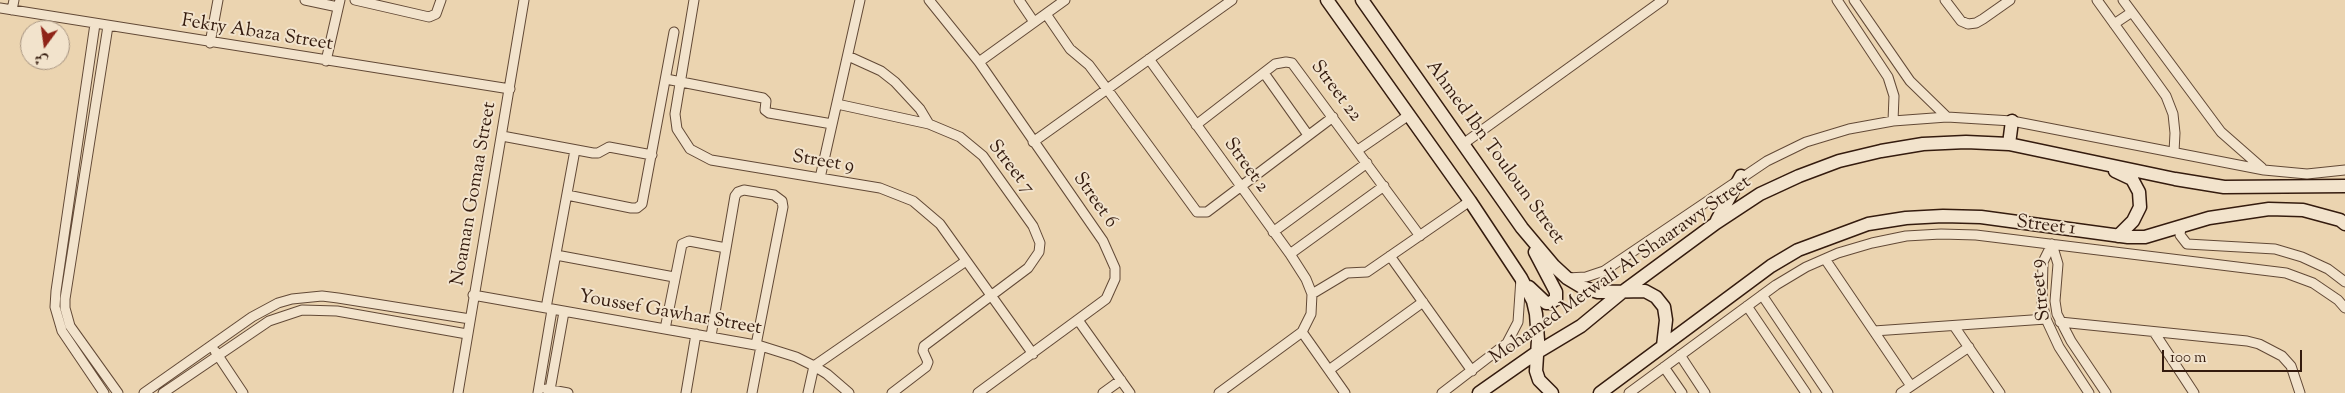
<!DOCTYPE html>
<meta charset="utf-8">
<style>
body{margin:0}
#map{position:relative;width:2345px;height:393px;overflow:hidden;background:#ebd4b0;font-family:"Sorts Mill Goudy",Amiri,serif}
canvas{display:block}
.north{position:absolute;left:20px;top:20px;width:50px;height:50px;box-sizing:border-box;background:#f2e3cc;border:1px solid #a69380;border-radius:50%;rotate:194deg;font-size:14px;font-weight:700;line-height:20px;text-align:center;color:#341b0e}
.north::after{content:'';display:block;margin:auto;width:18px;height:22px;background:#8f2418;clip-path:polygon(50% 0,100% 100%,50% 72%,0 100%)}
.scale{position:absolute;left:2162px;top:350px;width:140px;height:22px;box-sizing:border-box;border:2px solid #341b0e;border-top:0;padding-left:6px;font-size:15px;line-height:18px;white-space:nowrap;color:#341b0e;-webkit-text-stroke:4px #f2e3cc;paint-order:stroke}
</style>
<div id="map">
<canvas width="2345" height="393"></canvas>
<div class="north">ش</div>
<div class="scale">100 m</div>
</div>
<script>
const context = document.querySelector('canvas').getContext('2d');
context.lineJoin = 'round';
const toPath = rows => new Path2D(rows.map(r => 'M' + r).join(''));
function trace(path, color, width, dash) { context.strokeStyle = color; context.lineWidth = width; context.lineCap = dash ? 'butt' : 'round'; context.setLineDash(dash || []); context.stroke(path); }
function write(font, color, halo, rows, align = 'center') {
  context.font = font + ' "Sorts Mill Goudy",serif'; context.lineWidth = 4; context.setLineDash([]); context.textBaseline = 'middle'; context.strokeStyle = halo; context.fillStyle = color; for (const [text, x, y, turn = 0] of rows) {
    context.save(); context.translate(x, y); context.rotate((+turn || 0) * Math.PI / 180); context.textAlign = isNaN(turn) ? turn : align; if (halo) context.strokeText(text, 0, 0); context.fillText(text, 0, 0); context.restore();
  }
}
const street = toPath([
 [305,0,338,7],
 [355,0,429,17,436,14,441,0],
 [694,0,675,114,677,129,690,149,711,160,880,188,913,201,940,224,1033,354],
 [929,0,979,62,1103,241,1115,268,1115,279,1106,299,978,393],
 [1019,0,1034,22],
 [1837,0,1888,77,1894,96,1893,121],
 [1854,0,1910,81,1947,117],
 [1945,0,1961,21,1968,24,1976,23,1983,19,2010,0],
 [2097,0,2166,96,2173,114,2175,133,2174,152],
 [2123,0,2221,132,2262,168],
 [0,8,510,89],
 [12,10,14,0],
 [1046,14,1070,49,1089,65,1107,89,1197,212,1207,212,1333,117],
 [95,24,56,291,55,307,62,331,104,393],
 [2114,24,2132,12],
 [108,26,65,299,65,308,70,326,118,393],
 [210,43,218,0],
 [848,56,881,71,895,82,920,109,929,124],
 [1149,59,1290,254,1306,279,1312,294,1311,314,1302,332,1219,393],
 [326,61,340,0],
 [979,62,1065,0],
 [1264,73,1308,135],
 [666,79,763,98,766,101,765,110,769,113,832,124],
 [837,104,929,124,960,137,983,156,1033,226,1040,243,1039,252,1028,268,924,346,923,351,928,362,926,367,892,393],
 [1196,125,1275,64,1286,62,1292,63,1420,236],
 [502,136,593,153,598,153,609,147,652,155],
 [1033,142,1232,0],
 [1463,144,1663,0],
 [1358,150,1409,115],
 [820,178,860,0],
 [567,195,631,208,637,208,642,204,674,32],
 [2185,225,2181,227,2180,235,2187,244,2275,249,2302,257,2328,269,2345,282],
 [1273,232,1367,163],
 [2052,244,2058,264,2055,301,2057,314,2071,341,2106,393],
 [2052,244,2043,262,2042,302,2046,319,2059,347,2089,393],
 [1290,254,1384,186],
 [556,255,674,277],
 [1390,256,1472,371],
 [1825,259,1911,386],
 [1567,278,1586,277,1604,271,1767,161,1806,142,1849,129,1893,121,1947,117,2012,121,2264,170,2307,174,2345,170],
 [1312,294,1347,273,1367,272,1470,201],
 [473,295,761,346,796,357,814,366,827,374,849,393],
 [1762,295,1828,393],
 [1747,306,1806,393],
 [546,308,575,150],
 [1078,320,1130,393],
 [2060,322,2247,341,2259,344,2282,356,2291,366,2300,393],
 [1954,326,2000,393],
 [665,329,682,244,689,241,726,248],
 [1874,331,2046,319],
 [1302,332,1345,393],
 [2154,332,2194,393],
 [711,336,735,196,738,192,744,190,774,195,782,201,783,207,756,345],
 [215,351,243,393],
 [1680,355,1705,393],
 [1664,367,1682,393],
 [1329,370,1423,302],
 [546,389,568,393],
 [550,390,564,312],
 [144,393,252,317,278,303,292,299,322,296,338,298,470,319],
 [163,393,269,321,302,310,337,311,467,334],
 [458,393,524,0],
 [538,393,552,310],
 [686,393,696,334],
 [752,393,761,346],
 [808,393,814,366,966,261],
 [1103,393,1121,380],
 [1442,393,1507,343,1518,322,1521,278],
 [1629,393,1776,285,1806,267,1838,253,1872,243,1906,236,1941,234,1976,235,2286,273,2313,283,2338,300,2345,308],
 [1901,393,1969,347]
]);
const secondary = toPath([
 [1327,0,1470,201,1521,278,1533,301,1536,314,1538,340,1536,371,1539,380,1552,393],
 [1362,0,1522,228,1554,266,1567,278,1582,287,1598,292,1645,291,1656,297,1664,307,1666,320,1663,346],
 [2009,144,2012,121],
 [2115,171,2132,179,2139,192,2140,207,2133,221,2118,236],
 [1717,220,1741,176],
 [1529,287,1546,303,1550,303,1556,299,1556,292,1535,252],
 [1479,393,1536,353,1581,326,1621,293,1716,223,1760,194,1799,176,1839,161,1881,151,1923,144,1966,142,2009,144,2175,179,2224,187,2345,186],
 [1600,393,1771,266,1798,250,1868,224,1906,218,1943,216,1981,217,2128,237,2145,237,2209,218,2269,209,2303,210,2340,220,2345,224]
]);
trace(street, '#624936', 11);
trace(secondary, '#341b0e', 15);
trace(street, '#f2e3cc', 9);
trace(secondary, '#f2e3cc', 12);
write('19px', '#341b0e', '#f2e3cc', [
 ["Fekry Abaza Street",257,34,9],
 ["Street 22",1335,92,53],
 ["Ahmed Ibn Touloun Street",1494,153,54],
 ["Street 9",823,163,9],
 ["Street 2",1245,166,54],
 ["Street 7",1010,168,52],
 ["Noaman Gomaa Street",475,194,-80],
 ["Street 6",1094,201,55],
 ["Street 1",2046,227,7],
 ["Mohamed Metwali Al Shaarawy Street",1621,271,-35],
 ["Street 9",2042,290,-97],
 ["Youssef Gawhar Street",670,314,10]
]);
</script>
